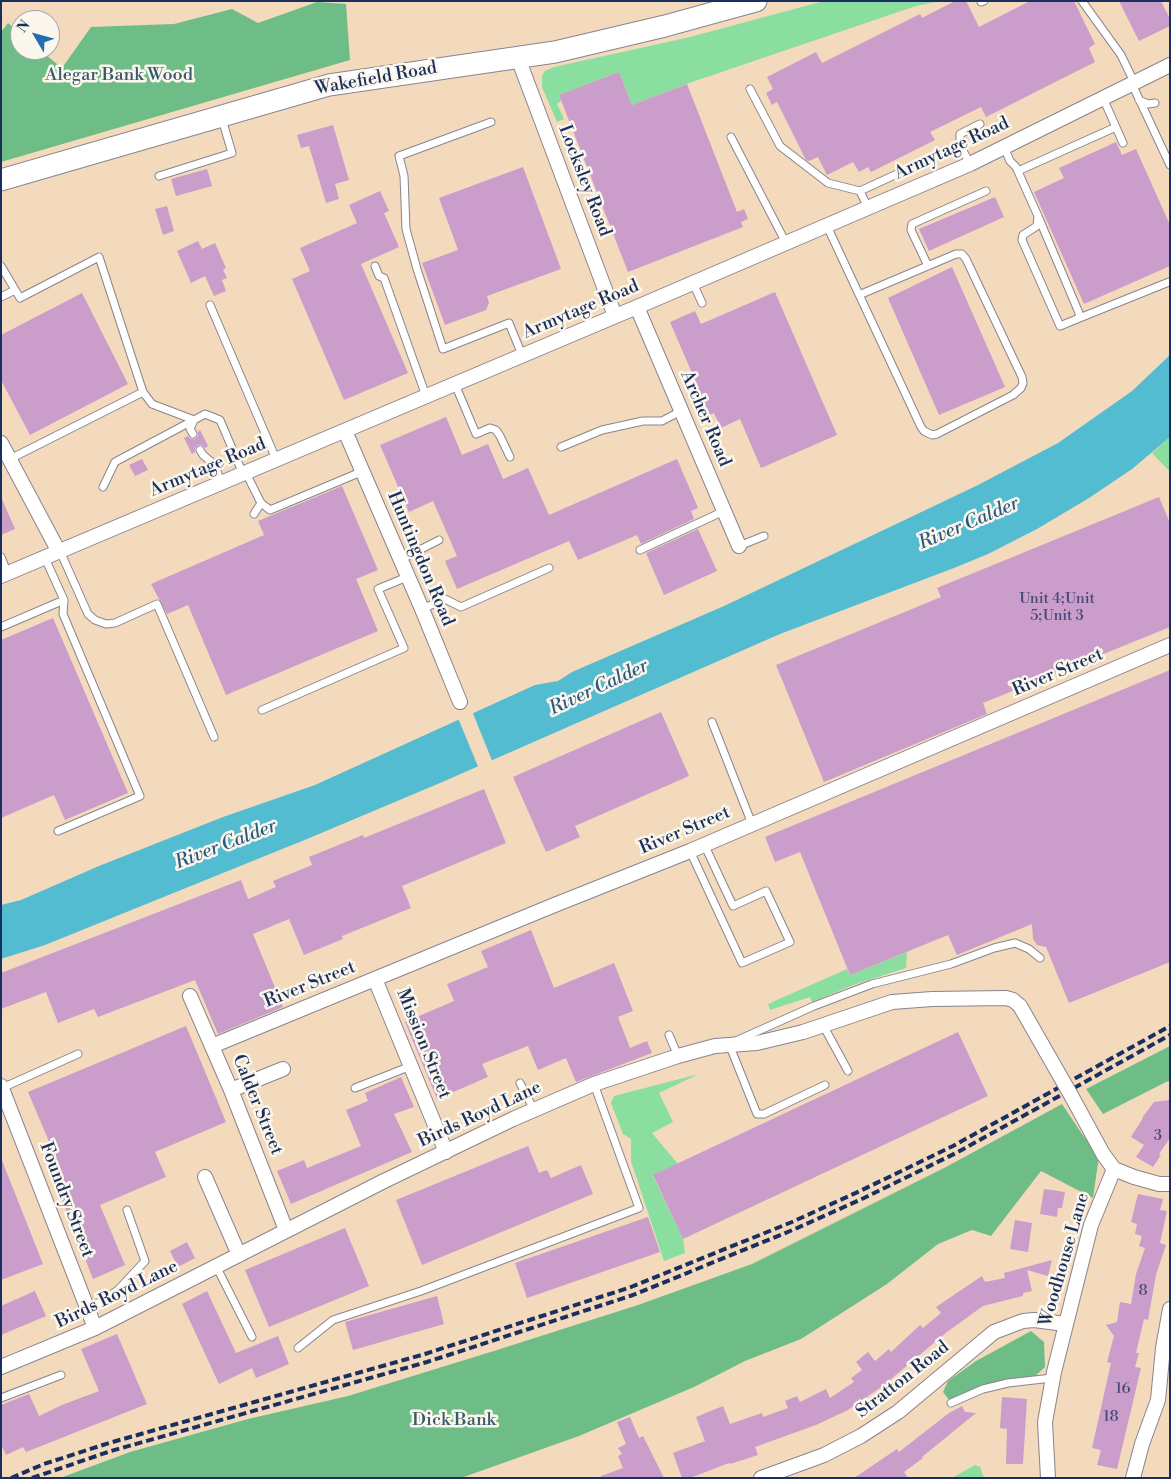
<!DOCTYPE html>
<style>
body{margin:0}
#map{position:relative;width:1171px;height:1479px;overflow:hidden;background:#f4dabd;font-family:"Libre Bodoni",serif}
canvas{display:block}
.frame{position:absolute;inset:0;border:2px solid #1b2f5e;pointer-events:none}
.north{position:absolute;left:10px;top:10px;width:50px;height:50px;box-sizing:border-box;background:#fbf7ec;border:1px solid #a1a7b3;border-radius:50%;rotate:307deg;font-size:14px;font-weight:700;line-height:20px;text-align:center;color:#1b2f5e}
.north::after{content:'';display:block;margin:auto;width:18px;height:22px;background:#1f6fb2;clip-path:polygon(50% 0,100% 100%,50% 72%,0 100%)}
</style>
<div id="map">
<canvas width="1171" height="1479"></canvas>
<div class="frame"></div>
<div class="north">N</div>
</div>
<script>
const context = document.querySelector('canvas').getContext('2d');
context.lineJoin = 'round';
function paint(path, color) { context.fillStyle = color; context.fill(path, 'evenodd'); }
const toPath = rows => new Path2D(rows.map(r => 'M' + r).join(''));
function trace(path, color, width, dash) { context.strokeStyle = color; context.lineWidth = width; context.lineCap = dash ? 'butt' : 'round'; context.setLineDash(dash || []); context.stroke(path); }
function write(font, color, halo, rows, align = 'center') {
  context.font = font + ' "Libre Bodoni",serif'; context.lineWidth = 5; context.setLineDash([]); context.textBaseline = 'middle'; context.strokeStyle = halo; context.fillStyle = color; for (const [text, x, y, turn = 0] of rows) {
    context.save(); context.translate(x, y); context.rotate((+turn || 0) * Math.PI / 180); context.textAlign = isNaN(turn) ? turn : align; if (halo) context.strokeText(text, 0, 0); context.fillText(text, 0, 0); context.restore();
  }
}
paint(toPath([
 [824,1,940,1,916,6,692,82,632,105,619,72,559,95,561,101,557,104,564,119,557,122,542,87,542,76,545,71,554,67,690,37],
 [1170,437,1170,472,1152,453],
 [907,952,906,968,853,985,812,1002,810,997,770,1010,768,1004,847,969,850,975],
 [699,1074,659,1093,673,1122,652,1133,678,1164,653,1176,683,1239,685,1253,664,1261,631,1161,631,1139,623,1134,611,1103,614,1096],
 [975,1465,980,1467,984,1478,952,1478]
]), '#8adea0');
paint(toPath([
 [317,2,346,4,350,60,1,162,1,32,8,23,20,33,20,50,40,50,62,68,91,27,174,24,232,9,258,23],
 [1170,1046,1170,1081,1166,1082,1103,1114,1086,1089],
 [1062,1104,1082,1134,1099,1156,1093,1198,1041,1171,991,1236,972,1230,938,1244,887,1284,801,1339,745,1361,694,1387,579,1436,461,1478,60,1478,130,1452,248,1419,348,1396,497,1350,638,1305,752,1264,946,1167],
 [1031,1331,1044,1342,1045,1367,1032,1379,950,1401,943,1392,948,1381,976,1361]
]), '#6fbd86');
paint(toPath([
 [1170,355,1170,437,1132,469,1089,498,1037,529,988,554,954,568,780,634,440,783,307,839,45,945,1,959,1,905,21,900,99,866,223,817,315,785,535,685,558,681,572,672,724,606,785,577,978,485,1058,443,1132,391]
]), '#54bcd1');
paint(toPath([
 [472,711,493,763,479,769,458,718]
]), '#f4dabd');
paint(toPath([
 [955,1,966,1,979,27,1030,1,1074,1,1095,44,1089,48,1095,62,986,117,981,107,930,132,935,140,871,172,868,167,859,172,853,162,827,175,818,157,809,161,806,160,777,102,772,105,766,93,773,89,767,77,816,52,822,63,920,14,922,18],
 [1119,1,1161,1,1170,19,1170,26,1139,41],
 [619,72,632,105,687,84,737,212,744,209,748,219,741,222,743,227,628,272,559,95],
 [333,125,349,180,335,184,339,199,326,203,309,146,301,148,297,135],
 [1116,142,1122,155,1136,149,1170,225,1170,266,1084,304,1034,192,1064,178,1059,168],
 [523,167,561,269,487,296,489,303,486,310,445,325,422,263,458,250,439,198],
 [207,169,212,186,176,196,171,179],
 [380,191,389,211,384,213,399,247,361,264,408,373,344,400,292,279,310,271,300,248,357,223,349,205],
 [995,197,1004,217,929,251,919,229],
 [167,206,174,231,163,235,155,209],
 [198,241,202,249,215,243,226,268,223,270,227,278,222,280,226,291,214,296,205,276,191,283,177,251],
 [952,267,1005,387,939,415,888,298],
 [775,292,837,435,761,468,740,419,721,428,714,413,710,415,670,322,695,311,701,324],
 [82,293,128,384,30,435,1,380,1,335],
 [446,417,462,455,488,444,503,479,528,468,549,515,677,459,698,508,691,511,694,519,641,544,637,535,578,560,569,541,457,589,445,561,457,556,433,501,409,512,380,445],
 [200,430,208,446,205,448,202,445,198,445,195,448,195,452,192,454,184,438,188,436,191,439,195,439,198,436,198,432],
 [142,459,148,470,135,476,129,465],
 [342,486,378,570,356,579,378,631,226,695,188,605,167,614,151,584,264,535,258,521],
 [1,497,15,529,1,535],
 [1159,497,1170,523,1170,627,983,703,987,714,824,782,776,665,941,597,937,588],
 [698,529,717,571,664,595,646,553],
 [53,618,128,793,65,820,54,795,1,818,1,640],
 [1170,670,1170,962,1069,1003,1046,947,1037,945,1033,939,1032,924,957,955,948,935,850,975,800,852,775,862,765,837],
 [661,712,689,776,575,826,580,837,546,852,513,777],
 [484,789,506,843,402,886,411,908,342,936,343,939,304,955,289,919,253,934,283,1007,218,1034,195,980,98,1017,94,1009,58,1023,46,992,1,1009,1,973,241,880,248,899,276,887,273,881,312,865,309,857,363,835,364,838],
 [531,930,554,988,614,963,633,1011,618,1017,630,1048,647,1041,652,1053,576,1082,566,1058,538,1070,528,1046,482,1064,488,1077,437,1099,405,1022,454,1001,447,984,488,967,481,951],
 [186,1026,226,1122,155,1152,166,1177,100,1205,125,1265,93,1279,52,1174,61,1170,28,1092],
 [958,1032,988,1096,683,1239,653,1175],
 [401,1077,414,1107,394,1114,412,1152,291,1204,277,1171,304,1160,307,1168,361,1146,346,1110,368,1101,365,1093],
 [1170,1100,1170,1138,1159,1154,1161,1155,1153,1167,1136,1157,1144,1145,1131,1137,1143,1118,1142,1118,1154,1102],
 [528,1146,539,1173,547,1170,551,1178,581,1165,593,1194,422,1265,396,1200],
 [1,1158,43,1264,1,1280],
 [1044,1189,1065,1192,1062,1208,1058,1208,1057,1217,1040,1214],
 [1138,1194,1163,1199,1160,1210,1167,1211,1160,1243,1166,1245,1156,1275,1148,1320,1144,1319,1136,1353,1139,1353,1135,1367,1141,1368,1117,1469,1097,1465,1101,1450,1092,1448,1111,1363,1107,1362,1114,1336,1106,1325,1117,1322,1120,1302,1131,1304,1136,1274,1145,1248,1139,1246,1142,1236,1135,1234,1137,1224,1131,1222],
 [648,1217,660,1252,527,1298,515,1263],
 [1015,1220,1032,1223,1028,1252,1010,1249],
 [345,1228,369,1286,269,1327,245,1270],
 [187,1242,195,1258,178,1267,170,1251],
 [1052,1260,1048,1276,1027,1270,1032,1291,1023,1293,1023,1296,983,1306,947,1332,884,1385,848,1410,816,1425,755,1447,758,1455,730,1464,729,1463,690,1478,682,1478,673,1453,705,1441,696,1417,723,1406,730,1424,762,1413,763,1417,788,1408,785,1401,797,1396,800,1402,826,1389,830,1398,854,1382,851,1378,862,1370,856,1362,868,1352,875,1361,889,1349,891,1352,920,1325,923,1328,941,1313,936,1307,982,1276,985,1282,1005,1278,1004,1273],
 [35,1291,46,1316,1,1335,1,1306],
 [207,1291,236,1353,278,1336,289,1364,256,1378,252,1368,219,1384,182,1304],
 [437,1296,444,1324,353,1350,345,1322],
 [117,1334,147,1404,26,1452,23,1447,6,1455,1,1444,1,1405,29,1394,39,1416,62,1405,99,1391,81,1349],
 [1002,1397,1027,1399,1023,1464,1006,1464,1007,1429,1000,1428],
 [962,1406,965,1412,976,1413,922,1457,923,1458,904,1472,908,1478,854,1478,897,1449,899,1452,949,1413],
 [630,1417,639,1438,643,1436,664,1478,601,1478,601,1476,623,1468,618,1456,622,1454,618,1448,626,1444,617,1422]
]), '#ca9dcb');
const service = toPath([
 [1082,1,1121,55,1134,82],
 [981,2,984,1],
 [1132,84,1170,165],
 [750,89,780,146,828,183,860,191,868,208],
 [1103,98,1123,143],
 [1139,100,1148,104,1155,103],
 [491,122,399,156,404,176,406,229,417,269,443,349,509,323,522,355],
 [731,137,786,243],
 [960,145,970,164],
 [1004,147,1010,161,1016,167,1038,216,1079,313,1080,316,1077,319,1060,326,1022,240,1023,235,1037,226,1038,216],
 [1018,171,1116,127],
 [159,176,232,153,222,119],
 [860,191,960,145,960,134,980,124],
 [827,226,921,427,924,431,932,435,937,434,1013,395,1021,388,1023,383,1022,377,966,259,962,254,956,254,859,295],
 [1,266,20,298,99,257,143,392,10,459],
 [375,266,379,276,384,278,426,396],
 [928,266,911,230,912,224,986,191],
 [693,283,702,303],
 [1,297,15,290],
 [210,305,276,459],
 [1077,319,1169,282],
 [455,384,476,434,490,428,496,430,500,436,510,457],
 [143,392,152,404,194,420],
 [193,434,190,429,194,420,205,414,220,420,243,474],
 [561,447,602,430,643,421,662,421,681,411],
 [200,450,203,455,215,465,221,483],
 [246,473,261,503,270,510,361,472],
 [103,487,115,462,194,420],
 [254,514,261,503],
 [739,546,764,536],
 [640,550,724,511],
 [60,551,88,614,95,620,106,624,115,623,157,604,214,737],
 [1,557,8,574],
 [400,560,439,540],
 [422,609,445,599,461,607,549,568],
 [1,627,64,600,45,558],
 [262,710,404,648,378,589,407,577],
 [712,722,752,824],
 [58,831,140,796,63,614,64,600],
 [690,851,742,963,790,942,766,891,733,906,704,844],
 [823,1025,848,1071],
 [669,1035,678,1056],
 [520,1083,534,1110],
 [825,1085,764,1114,757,1114,729,1044,814,1006,872,984,951,964,994,948,1015,943,1029,949,1040,958],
 [2,1088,78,1054],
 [355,1088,411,1066],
 [216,1266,252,1337],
 [88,1308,102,1301,118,1290,145,1261,127,1210],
 [298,1348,333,1320,421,1291,639,1208,594,1084],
 [1,1398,61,1375],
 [951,1403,983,1389,1008,1383,1052,1378]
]);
const minor = toPath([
 [518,58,615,316],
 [637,307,739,546],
 [345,431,422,609,460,702],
 [1,443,59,552],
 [1,576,637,307,970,164,1170,65],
 [375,979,446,1152],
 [190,996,231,1090,286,1230],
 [212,1046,552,906,690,851,1170,645],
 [1,1086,95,1328],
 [231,1090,283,1069],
 [1114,1169,1134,1177,1159,1184,1170,1184],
 [205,1177,239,1255],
 [1,1367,95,1328,384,1181,513,1119,594,1084,678,1056,715,1046,757,1043,803,1032,892,1002,932,999,1006,998,1013,1000,1020,1006],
 [761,1478,824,1455,861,1436,898,1412,994,1332,1023,1321,1034,1320,1065,1324],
 [1048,1478,1045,1422,1054,1372,1091,1225,1114,1169,1103,1154,1072,1097],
 [1133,1478,1142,1444,1158,1400,1163,1348,1170,1309]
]);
const primary = toPath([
 [1,180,329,85,555,52,665,26,756,1]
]);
trace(service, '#88848e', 9);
trace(minor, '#88848e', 16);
trace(primary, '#88848e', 23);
trace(service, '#fff', 7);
trace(minor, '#fff', 14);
trace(primary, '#fff', 21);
trace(toPath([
 [11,1478,44,1464,109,1443,425,1354,631,1287,792,1222,860,1191,953,1146,1170,1026],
 [32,1478,111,1451,427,1362,633,1295,795,1229,864,1198,956,1153,1170,1035]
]), '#1b2f5e', 4, [8, 4]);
const minorBridge = toPath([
 [1020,1006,1072,1097]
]);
trace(minorBridge, '#88848e', 16, []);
trace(minorBridge, '#fff', 14);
write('15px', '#474a79', null, [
 ["Unit 4;Unit",1057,599],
 ["5;Unit 3",1057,616],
 ["3",1158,1136],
 ["8",1143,1291],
 ["16",1123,1389],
 ["18",1111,1417]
]);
write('18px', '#375b6e', '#fbf7ec', [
 ["Alegar Bank Wood",119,76],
 ["Dick Bank",454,1421]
]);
write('18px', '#1b2f5e', '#fbf7ec', [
 ["Wakefield Road",376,79,-10],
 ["Armytage Road",952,149,-25],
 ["Locksley Road",584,181,69],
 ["Armytage Road",581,310,-23],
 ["Archer Road",705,419,67],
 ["Armytage Road",208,468,-23],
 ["Huntingdon Road",420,559,67],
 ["River Street",1058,673,-23],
 ["River Street",685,831,-23],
 ["River Street",310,985,-22],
 ["Mission Street",423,1044,68],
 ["Calder Street",257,1105,68],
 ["Birds Royd Lane",480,1115,-25],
 ["Foundry Street",66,1200,69],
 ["Woodhouse Lane",1065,1260,-74],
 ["Birds Royd Lane",117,1295,-26],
 ["Stratton Road",903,1380,-38]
]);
write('italic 19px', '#2c5980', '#fbf7ec', [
 ["River Calder",969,524,-23],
 ["River Calder",599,688,-25],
 ["River Calder",226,845,-21]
]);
</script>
